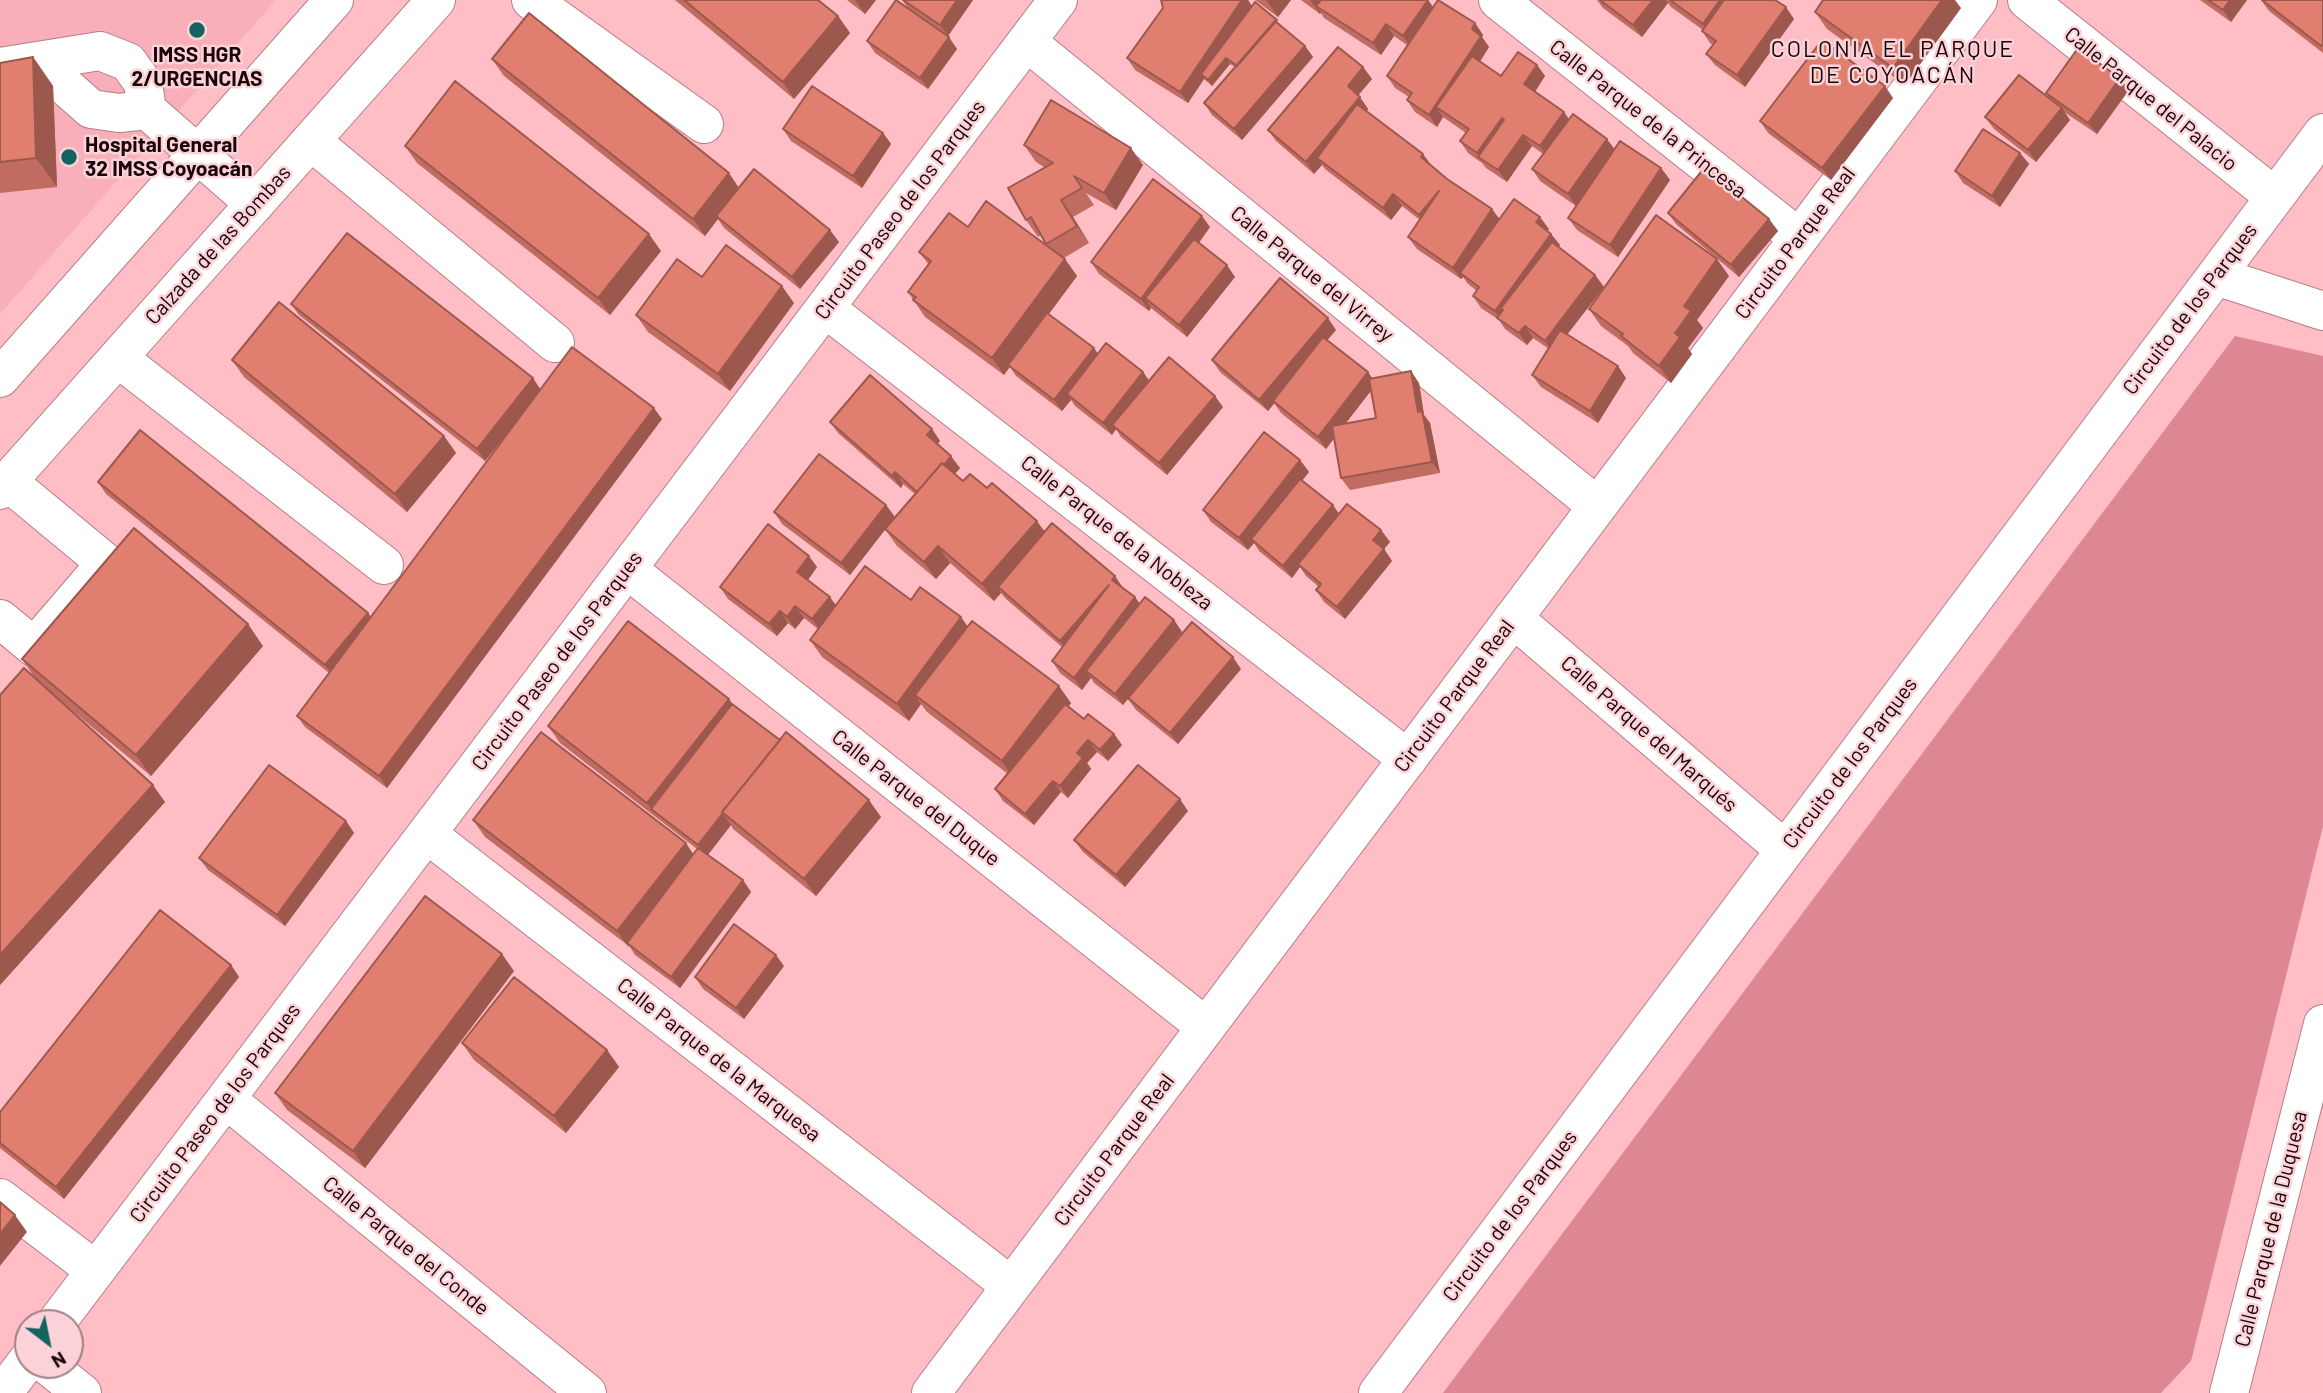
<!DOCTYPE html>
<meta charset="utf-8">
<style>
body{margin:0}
#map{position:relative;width:2323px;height:1393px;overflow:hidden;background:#ffbdc6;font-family:Barlow,sans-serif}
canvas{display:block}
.north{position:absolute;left:14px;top:1309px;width:70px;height:70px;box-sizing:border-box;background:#fbd2d7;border:2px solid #a18085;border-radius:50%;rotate:148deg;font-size:19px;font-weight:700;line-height:28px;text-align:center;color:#190509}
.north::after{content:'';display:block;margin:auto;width:24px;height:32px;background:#15635f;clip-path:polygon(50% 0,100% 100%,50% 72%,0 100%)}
</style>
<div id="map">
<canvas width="2323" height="1393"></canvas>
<div class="north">N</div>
</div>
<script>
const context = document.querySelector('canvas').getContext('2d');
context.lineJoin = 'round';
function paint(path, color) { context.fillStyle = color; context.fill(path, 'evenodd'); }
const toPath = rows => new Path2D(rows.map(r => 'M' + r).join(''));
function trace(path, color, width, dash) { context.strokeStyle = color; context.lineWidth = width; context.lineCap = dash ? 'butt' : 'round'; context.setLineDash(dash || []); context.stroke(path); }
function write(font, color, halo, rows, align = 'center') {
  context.font = font + ' Barlow,sans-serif'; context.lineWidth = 5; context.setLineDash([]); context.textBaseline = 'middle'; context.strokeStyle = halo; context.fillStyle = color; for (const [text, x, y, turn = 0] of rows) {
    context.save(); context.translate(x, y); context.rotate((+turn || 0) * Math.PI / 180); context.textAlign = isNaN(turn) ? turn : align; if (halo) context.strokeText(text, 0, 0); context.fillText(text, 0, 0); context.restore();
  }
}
paint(toPath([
 [0,0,276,0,0,314]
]), '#f9afba');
paint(toPath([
 [2235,336,2323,356,2323,826,2191,1361,2161,1393,1443,1393]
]), '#dd8694');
const minor = toPath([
 [531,0,704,124],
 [1498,0,1799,238],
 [2027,0,2275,197],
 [1027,42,1597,506],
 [38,62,91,109,119,113,147,110],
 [0,67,100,51,128,62,143,83,147,110,255,204],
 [311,141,555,343],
 [2216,276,2323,311],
 [825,308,1408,759],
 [118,358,384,565],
 [627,569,1206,1027],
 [1513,618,1785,850],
 [0,619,34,647,106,563,8,482],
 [427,834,1011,1286],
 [226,1099,587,1393],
 [0,1198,95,1270],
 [56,1323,1058,0],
 [47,1365,82,1393],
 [3,1393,28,1360],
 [931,1393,1978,0],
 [1378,1393,2323,133],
 [2229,1393,2323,1024]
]);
const major = toPath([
 [0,378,334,0],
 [0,490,436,0]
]);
trace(minor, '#b87b85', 40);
trace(major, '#b87b85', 40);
trace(minor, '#fff', 38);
trace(major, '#fff', 38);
paint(toPath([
 [675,0,818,0,838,16,850,33,794,99],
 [847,0,876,0,865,14],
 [902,0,973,0,948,36,926,22,957,49,928,89,875,53,867,41,909,9],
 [1161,0,1248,0,1252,6,1280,25,1305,46,1313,57,1242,140,1212,115,1204,103,1235,67,1230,64,1212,86,1204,79,1188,103,1135,70,1127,58,1163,8],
 [1255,0,1291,0,1278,17],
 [1301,0,1428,0,1433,7,1475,23,1483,35,1482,37,1489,47,1480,62,1501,76,1537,65,1545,76,1535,92,1564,112,1569,119,1614,149,1661,168,1670,180,1618,257,1577,230,1568,218,1576,206,1540,181,1532,169,1543,154,1532,146,1507,182,1486,168,1482,163,1468,153,1460,141,1466,133,1443,117,1437,127,1415,112,1407,100,1409,97,1395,88,1387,76,1407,45,1394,36,1381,55,1324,18,1321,13,1320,14],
 [1597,0,1775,0,1794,19,1745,87,1715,65,1706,54,1713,45,1710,43,1702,31,1703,30,1671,7,1668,3,1642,37,1603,8],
 [2200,0,2247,0,2231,22],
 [2261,0,2323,0,2323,53,2269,11],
 [1961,8,1905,85,1827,29,1815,12],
 [33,57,53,86,57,187,0,193,0,63],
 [492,59,739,188,839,242,800,289,724,228,718,219,705,236,504,76],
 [1363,67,1372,79,1358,95,1368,109,1367,111,1447,179,1499,219,1549,229,1547,231,1551,234,1560,245,1558,247,1595,275,1604,287,1567,334,1626,378,1598,423,1541,387,1532,375,1549,349,1533,338,1527,345,1505,329,1499,320,1481,308,1473,296,1477,291,1468,284,1463,277,1461,279,1417,249,1408,237,1420,220,1402,206,1391,220,1325,169,1322,165,1314,174,1276,141,1268,130],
 [2120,78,2129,90,2097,134,2064,112,2070,120,2036,162,1994,129,1985,117,2050,99,2046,93],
 [1893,98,1831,180,1768,133,1760,121],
 [783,129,883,133,891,144,862,188,791,141],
 [1024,145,1143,165,1116,210,1086,193,1094,205,1073,217,1089,243,1064,258,1077,276,1049,314,1094,348,1098,354,1143,372,1149,381,1223,407,1167,475,1121,437,1116,429,1112,435,1075,406,1071,400,1062,411,1016,376,1010,367,1004,375,925,317,908,292,929,265,919,252,968,227,1048,246,1041,235,1038,237,1026,220,1044,167,1036,162],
 [405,146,661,251,610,315,417,163],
 [2020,153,2029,164,2000,207,1963,183,1955,171],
 [1668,213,1769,219,1778,231,1739,277,1676,224],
 [1210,227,1199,243,1235,277,1187,337,1151,308,1149,311,1099,274,1091,262],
 [1729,276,1697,320,1703,328,1688,348,1692,354,1671,383,1633,353,1628,346,1601,326,1589,309],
 [702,277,794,303,730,391,648,332,636,315],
 [291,304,540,389,662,419,387,788,305,727,297,716,329,673,106,494,98,482,371,616,510,430,485,461,299,315],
 [1336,330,1327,340,1368,372,1372,379,1419,383,1424,415,1430,423,1440,473,1350,490,1341,478,1334,438,1326,449,1281,413,1274,403,1268,411,1220,372,1212,360],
 [1371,391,1376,418,1345,424],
 [232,360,444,436,456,453,407,512,244,377],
 [830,422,932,429,940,441,937,444,960,468,955,474,963,481,987,488,1135,597,1140,604,1174,620,1182,632,1151,670,1241,669,1178,744,1136,710,1128,699,1123,705,1094,683,1091,678,1082,690,1060,673,1052,661,1062,647,1006,599,1001,593,994,601,950,563,936,579,897,546,885,529,850,575,782,524,774,512,886,505,895,517,915,494,903,484,901,488,838,433],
 [1300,460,1309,472,1302,480,1333,505,1339,514,1381,530,1390,542,1384,549,1392,561,1345,619,1324,602,1316,590,1319,587,1306,576,1300,567,1292,578,1259,551,1254,543,1248,550,1211,522,1203,510],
 [817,567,808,580,836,605,911,600,968,626,1071,703,1068,707,1084,719,1114,734,1122,745,1108,761,1097,752,1087,763,1091,769,1068,798,1061,792,1034,825,1003,801,995,789,1008,774,927,712,921,704,909,721,822,657,810,640,818,629,804,618,795,629,788,623,777,636,728,599,720,587],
 [263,646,151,776,39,683,165,802,0,985,0,695,37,681,22,659],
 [732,704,881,817,816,896,733,829,731,825,708,855,743,880,751,892,680,988,635,955,630,947,485,837,473,820,693,854,697,849,560,743,548,726],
 [1188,811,1125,887,1083,852,1074,840],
 [346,821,354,833,285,926,208,870,199,858],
 [231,965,239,977,64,1199,0,1148,0,1112],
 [784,966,744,1019,703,989,695,977],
 [514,971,365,1168,287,1110,275,1093],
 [462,1043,607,1050,619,1067,566,1133,474,1060]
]), '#c16c60');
paint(toPath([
 [855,0,876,0,865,14],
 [957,0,973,0,948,36,940,25],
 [1242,0,1248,0,1253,8,1201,74,1204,79,1188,103,1180,92],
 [1266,0,1291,0,1278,17],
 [1310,0,1331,0,1316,6,1321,13,1320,14],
 [1428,0,1436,11,1411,48,1403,36],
 [1653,0,1666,0,1668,3,1642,37,1633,25],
 [1720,0,1737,0,1711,35,1703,24],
 [1942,0,1955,0,1961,8,1905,85,1893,68],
 [2230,0,2247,0,2231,22,2223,10],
 [1786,7,1794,19,1745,87,1737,75],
 [838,16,850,33,794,99,783,82],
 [1475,23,1483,35,1482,37,1489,47,1446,113,1436,107,1443,117,1437,127,1429,115],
 [1386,24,1394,36,1381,55,1373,43],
 [949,37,957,49,928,89,920,78],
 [1305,46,1313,57,1242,140,1234,129],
 [33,57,53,86,57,187,36,158],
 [1226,58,1230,64,1212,86,1208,80],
 [1537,65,1545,76,1532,96,1524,84],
 [1363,67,1372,79,1356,98,1348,86],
 [2120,78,2129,90,2097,134,2088,123],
 [1885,86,1893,98,1831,180,1822,168],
 [1360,97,1368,109,1323,163,1317,158,1322,165,1314,174,1306,162],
 [2062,108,2070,120,2036,162,2028,150],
 [1564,112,1572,124,1548,158,1540,146],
 [1502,118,1510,130,1481,159,1477,153],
 [883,133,891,144,862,188,853,176],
 [1523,135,1532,146,1507,182,1498,170],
 [1607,139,1616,151,1576,206,1568,194],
 [1131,148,1143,165,1116,210,1104,193],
 [2020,153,2029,164,2000,207,1992,196],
 [1423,154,1432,166,1421,157],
 [1661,168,1670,180,1618,257,1610,245],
 [729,173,741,191,716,216,718,219,705,236,693,219],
 [1439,191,1428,226,1419,215],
 [1393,194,1402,206,1391,220,1383,208],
 [1061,200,1073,217,1089,243,1077,226],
 [1492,209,1501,221,1460,273,1463,277,1461,279,1453,268],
 [1202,216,1210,227,1153,305,1145,298,1151,308,1149,311,1141,299],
 [1540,217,1549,229,1545,234,1536,222],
 [1769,219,1778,231,1739,277,1731,265],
 [830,230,839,242,800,289,792,277],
 [649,234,661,251,610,315,598,298],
 [1551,234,1560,245,1508,317,1501,321,1495,311],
 [1065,259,1077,276,1010,366,1008,365,1009,367,1004,375,992,358],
 [1717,259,1729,276,1697,320,1703,328,1688,348,1692,354,1671,383,1659,366,1675,333,1684,306],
 [1227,265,1235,277,1187,337,1179,325],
 [1595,275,1604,287,1553,353,1545,341],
 [782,286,794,303,730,391,718,374],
 [1328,318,1336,330,1268,411,1259,400],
 [1525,326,1533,338,1527,345,1519,333],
 [1094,348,1102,360,1067,394,1071,400,1062,411,1054,400],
 [1618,366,1626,378,1598,423,1590,411],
 [1411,371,1419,383,1424,415,1430,423,1440,473,1432,462,1418,412],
 [1143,372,1151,383,1112,425,1116,429,1112,435,1103,423],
 [1368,372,1376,384,1326,449,1318,437],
 [533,378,541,390,485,461,477,449],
 [1215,396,1223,407,1167,475,1159,463],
 [654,408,662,419,387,788,379,776],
 [932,429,940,441,935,447,927,435],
 [444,436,456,453,407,512,395,494],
 [951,456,960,468,927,505,919,493],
 [1300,460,1309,472,1254,542,1251,539,1254,543,1248,550,1239,538],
 [895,472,903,484,901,488,892,476],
 [886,505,895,517,850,575,841,563],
 [1333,505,1341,517,1298,564,1300,567,1292,578,1283,566],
 [1037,521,1049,538,998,587,1001,593,994,601,982,584],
 [1381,530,1390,542,1384,549,1392,561,1345,619,1337,607,1373,540],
 [938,546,950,563,936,579,924,562],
 [809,556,817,567,805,584,797,572],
 [1115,576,1123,588,1112,580],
 [1109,585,1068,652,1060,641],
 [830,597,838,608,820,631,812,619],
 [1135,597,1143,609,1086,671,1091,678,1082,690,1074,678],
 [795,606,804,618,795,629,787,617],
 [780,611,788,623,777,636,769,624],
 [368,613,377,625,334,677,325,665],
 [961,617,973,634,915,695,921,704,909,721,897,704],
 [1174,620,1182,632,1123,705,1115,694],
 [248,624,263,646,151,776,136,755],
 [1233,657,1241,669,1178,744,1170,733],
 [1059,686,1071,703,1013,778,1002,761],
 [729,699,741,716,651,809,647,803],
 [1114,734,1122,745,1108,761,1100,750],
 [1088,740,1097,752,1087,763,1091,769,1068,798,1060,786,1077,753],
 [1053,781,1061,792,1034,825,1025,814],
 [153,785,165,802,0,985,0,955],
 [1180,799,1188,811,1125,887,1116,875],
 [869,800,881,817,816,896,804,879],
 [723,814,731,825,706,857,698,845],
 [346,821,354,833,285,926,277,915],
 [686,843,697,860,627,943,629,948,617,931],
 [743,880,751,892,680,988,671,977],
 [502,954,514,971,365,1168,353,1151],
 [776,955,784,966,744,1019,736,1008],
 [231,965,239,977,64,1199,56,1187],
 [607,1050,619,1067,566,1133,554,1116],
 [15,1215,27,1232,0,1266,0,1234]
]), '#9d584e');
const building = toPath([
 [684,0,818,0,838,16,783,82,684,0],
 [896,0,949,37,920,78,867,41,896,0],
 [903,0,957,0,940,25,903,0],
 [1161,0,1242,0,1180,92,1127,58,1163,8,1161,0],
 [1321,0,1428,0,1403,36,1386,24,1373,43,1316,6,1321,0],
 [1438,0,1475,23,1472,29,1481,36,1429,115,1407,100,1412,93,1387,76,1438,0],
 [1600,0,1653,0,1633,25,1600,0],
 [1670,0,1720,0,1703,24,1670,0],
 [1724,0,1775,0,1786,7,1737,75,1706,54,1716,41,1702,31,1724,0],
 [1823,0,1942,0,1893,68,1815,12,1823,0],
 [2208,0,2230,0,2223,10,2208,0],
 [2262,0,2323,0,2323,44,2321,46,2262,0],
 [1255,2,1277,20,1237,66,1226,58,1208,80,1201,74,1255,2],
 [529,13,729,173,693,219,492,59,529,13],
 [1275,21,1305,46,1234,129,1204,103,1275,21],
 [1822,40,1885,86,1822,168,1760,121,1822,40],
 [1338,47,1363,67,1348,86,1360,97,1306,162,1268,130,1338,47],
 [2078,48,2120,78,2088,123,2046,93,2078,48],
 [1518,52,1537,65,1524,84,1564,112,1540,146,1523,135,1498,170,1478,157,1504,120,1502,118,1477,153,1460,141,1469,129,1436,107,1472,56,1501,76,1518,52],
 [33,57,36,158,0,162,0,63,33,57],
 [2019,75,2062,108,2028,150,1985,117,2019,75],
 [455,81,649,234,598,298,405,146,455,81],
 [812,86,883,133,853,176,783,129,812,86],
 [1051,100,1131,148,1104,193,1074,176,1082,188,1061,200,1077,226,1046,244,1031,217,1026,220,1008,188,1053,163,1024,145,1051,100],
 [1357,104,1423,154,1421,157,1447,179,1492,209,1453,268,1408,237,1439,191,1419,215,1393,194,1383,208,1317,158,1357,104],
 [1573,114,1607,139,1568,194,1532,169,1573,114],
 [1983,129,2020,153,1992,196,1955,171,1983,129],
 [1620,141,1661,168,1610,245,1568,218,1620,141],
 [1705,167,1769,219,1731,265,1668,213,1705,167],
 [754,169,830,230,792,277,716,216,754,169],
 [1153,179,1202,216,1141,299,1091,262,1153,179],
 [1514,199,1540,217,1536,222,1551,234,1495,311,1473,296,1479,287,1460,273,1514,199],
 [986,201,1065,259,992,358,913,300,916,297,908,292,931,261,919,252,949,213,968,227,986,201],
 [1656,215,1717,259,1684,306,1691,311,1675,333,1680,337,1659,366,1621,336,1623,334,1589,309,1656,215],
 [347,233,533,378,477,449,291,304,347,233],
 [1194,239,1227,265,1179,325,1145,298,1194,239],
 [1552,242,1595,275,1545,341,1525,326,1519,333,1497,318,1503,310,1501,308,1552,242],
 [726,245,782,286,718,374,636,315,677,259,702,277,726,245],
 [1280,278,1328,318,1259,400,1212,360,1280,278],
 [279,302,444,436,395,494,232,360,279,302],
 [1047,313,1094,348,1054,400,1008,365,1047,313],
 [1560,330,1618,366,1590,411,1532,375,1560,330],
 [1323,337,1368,372,1318,437,1273,401,1323,337],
 [1106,343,1143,372,1103,423,1067,394,1106,343],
 [572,347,654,408,379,776,297,716,572,347],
 [1169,357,1215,396,1159,463,1112,425,1169,357],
 [1411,371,1418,412,1422,411,1432,462,1341,478,1332,426,1376,418,1369,379,1411,371],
 [870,375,932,429,927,435,951,456,944,465,942,463,917,492,895,472,892,476,830,422,870,375],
 [140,430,368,613,325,665,98,482,140,430],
 [1264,432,1300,460,1239,538,1203,510,1264,432],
 [819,454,886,505,841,563,774,512,819,454],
 [942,463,963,481,970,474,987,488,992,483,1037,521,982,584,938,546,924,562,885,529,942,463],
 [1300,479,1333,505,1283,566,1251,539,1300,479],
 [1347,504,1381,530,1373,540,1384,549,1337,607,1316,590,1321,584,1298,564,1347,504],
 [1052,523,1115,576,1112,580,1135,597,1074,678,1052,661,1109,585,1060,641,998,587,1052,523],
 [768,524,809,556,797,572,830,597,812,619,795,606,787,617,780,611,769,624,720,587,768,524],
 [134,528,248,624,136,755,22,659,134,528],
 [865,566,911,600,920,587,961,617,897,704,810,640,865,566],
 [1145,597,1174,620,1115,694,1086,671,1145,597],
 [628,621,729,699,647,803,548,726,628,621],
 [972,621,1059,686,1002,761,915,695,972,621],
 [1192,622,1233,657,1170,733,1128,698,1192,622],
 [24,668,153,785,0,955,0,695,24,668],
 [732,704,780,740,722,812,723,813,698,845,651,809,732,704],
 [1065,704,1084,719,1088,714,1114,734,1100,750,1088,740,1077,753,1083,758,1060,786,1053,781,1025,814,995,789,1065,704],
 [541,732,686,843,617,931,473,820,541,732],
 [786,732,869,800,804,879,722,812,786,732],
 [269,765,346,821,277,915,199,858,269,765],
 [1138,765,1180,799,1116,875,1074,840,1138,765],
 [698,848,743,880,671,977,627,943,698,848],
 [425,896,502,954,353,1151,275,1093,425,896],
 [160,910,231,965,56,1187,0,1143,0,1112,160,910],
 [734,924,776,955,736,1008,695,977,734,924],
 [514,977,607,1050,554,1116,462,1043,514,977],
 [0,1202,15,1215,0,1234,0,1202]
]);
paint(building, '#e07e70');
trace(building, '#9d584e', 2);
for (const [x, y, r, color] of [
 [197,30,9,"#15635f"],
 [69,157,9,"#15635f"]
]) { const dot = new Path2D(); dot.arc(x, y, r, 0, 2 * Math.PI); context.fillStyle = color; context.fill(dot); trace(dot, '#fbd2d7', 2.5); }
write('bold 21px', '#190509', '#fbd2d7', [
 ["IMSS HGR",197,55],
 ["2/URGENCIAS",197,79],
 ["Hospital General",85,145,"left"],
 ["32 IMSS Coyoacán",85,169,"left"]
]);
write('21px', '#190509', '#fbd2d7', [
 ["Calle Parque del Palacio",2151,99,39],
 ["Calle Parque de la Princesa",1648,119,38],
 ["Circuito Paseo de los Parques",900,210,-53],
 ["Circuito Parque Real",1795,243,-53],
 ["Calzada de las Bombas",218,245,-48],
 ["Calle Parque del Virrey",1312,274,39],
 ["Circuito de los Parques",2190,309,-53],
 ["Calle Parque de la Nobleza",1117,533,38],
 ["Circuito Paseo de los Parques",557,661,-53],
 ["Circuito Parque Real",1454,696,-53],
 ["Calle Parque del Marqués",1649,734,41],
 ["Circuito de los Parques",1850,763,-53],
 ["Calle Parque del Duque",916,798,38],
 ["Calle Parque de la Marquesa",719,1060,38],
 ["Circuito Paseo de los Parques",215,1113,-53],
 ["Circuito Parque Real",1114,1150,-53],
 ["Circuito de los Parques",1510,1216,-53],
 ["Calle Parque de la Duquesa",2271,1229,-76],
 ["Calle Parque del Conde",406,1246,39]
]);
context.letterSpacing = '2px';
write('23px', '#190509', '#fbd2d7', [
 ["COLONIA EL PARQUE",1893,49],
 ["DE COYOACÁN",1893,75]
]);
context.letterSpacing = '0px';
</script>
